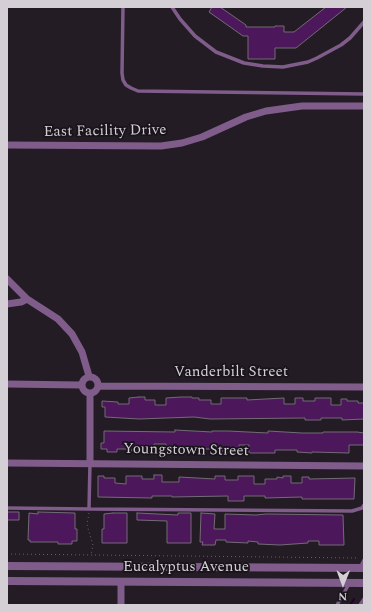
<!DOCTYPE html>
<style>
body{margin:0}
#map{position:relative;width:371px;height:612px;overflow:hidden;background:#231c25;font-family:Spectral,serif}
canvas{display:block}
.frame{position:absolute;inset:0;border:8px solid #d4cfd5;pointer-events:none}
.north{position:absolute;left:323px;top:564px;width:40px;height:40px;-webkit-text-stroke:3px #19131b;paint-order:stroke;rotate:181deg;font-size:11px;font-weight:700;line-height:16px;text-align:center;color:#d4cfd5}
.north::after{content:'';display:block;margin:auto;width:14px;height:18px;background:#d4cfd5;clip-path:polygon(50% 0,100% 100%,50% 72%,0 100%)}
</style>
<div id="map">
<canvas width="371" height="612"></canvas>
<div class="frame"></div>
<div class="north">N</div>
</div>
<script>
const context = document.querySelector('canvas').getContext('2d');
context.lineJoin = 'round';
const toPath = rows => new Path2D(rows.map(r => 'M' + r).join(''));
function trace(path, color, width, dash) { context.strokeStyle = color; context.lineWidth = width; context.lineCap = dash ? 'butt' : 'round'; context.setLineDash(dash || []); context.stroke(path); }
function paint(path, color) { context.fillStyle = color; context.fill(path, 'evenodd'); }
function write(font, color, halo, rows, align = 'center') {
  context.font = font + ' Spectral,serif'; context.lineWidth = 3.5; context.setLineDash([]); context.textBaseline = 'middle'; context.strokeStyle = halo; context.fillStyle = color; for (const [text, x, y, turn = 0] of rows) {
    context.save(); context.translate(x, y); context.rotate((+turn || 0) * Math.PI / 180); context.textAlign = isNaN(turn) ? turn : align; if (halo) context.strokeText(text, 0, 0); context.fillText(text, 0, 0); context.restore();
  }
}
trace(toPath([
 [350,605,354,599]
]), '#21002b', 2);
const building = toPath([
 [212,7,220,7,246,25,246,27,275,27,275,26,284,26,284,32,294,32,326,7,347,7,296,48,275,48,275,59,248,59,248,36,243,36,209,12,212,7],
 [139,397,145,397,145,400,155,400,155,405,166,405,166,398,181,397,192,397,192,398,199,398,199,400,211,400,211,404,221,404,221,398,247,398,247,400,284,398,284,404,295,404,295,398,303,398,303,401,315,401,315,398,331,398,331,405,341,405,341,399,347,399,347,401,358,401,358,403,364,403,364,419,342,420,342,418,321,418,321,420,305,420,305,418,210,419,194,417,139,419,105,417,105,407,102,407,102,401,118,402,118,404,129,404,129,398,139,397],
 [175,430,212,432,212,431,228,431,268,433,268,431,302,433,323,433,323,432,357,432,364,433,364,445,349,445,349,453,312,452,312,453,297,452,297,450,275,450,275,453,249,453,249,445,239,445,239,452,229,453,222,453,222,449,192,449,183,450,183,452,166,453,166,444,154,444,154,452,142,452,142,451,131,451,131,449,117,449,117,452,107,452,107,449,101,449,101,443,104,443,104,431,175,432,175,430],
 [154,475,162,475,162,482,179,482,179,477,215,479,215,476,225,476,225,480,238,480,238,476,254,476,254,484,265,484,265,479,277,479,277,477,283,478,283,476,291,476,291,483,302,483,302,477,309,477,309,479,355,478,354,499,302,499,302,497,265,498,265,496,244,496,244,501,228,501,228,496,172,497,172,496,152,496,152,498,98,497,98,476,104,476,104,478,115,478,115,483,126,484,126,476,142,476,142,479,154,479,154,475],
 [7,512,19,512,19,520,7,520,7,512],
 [38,512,75,513,75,529,77,529,77,541,72,541,72,544,58,544,58,542,30,542,30,540,28,540,29,513,38,514,38,512],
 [113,513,127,513,127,543,102,543,102,529,104,529,104,514,113,513],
 [137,513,178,515,178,513,191,513,191,543,167,543,167,521,137,520,137,513],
 [201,513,215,514,214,529,225,529,225,514,256,515,266,514,343,515,344,545,319,545,319,541,308,541,308,543,280,545,258,544,258,542,248,541,248,543,226,542,226,540,216,540,215,545,202,545,203,542,200,542,201,513]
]);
paint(building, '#4d185b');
trace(building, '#736b76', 1);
trace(toPath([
 [89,513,87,525,93,545,91,555],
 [7,554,359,558]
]), '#68626a', 1, [1, 3]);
trace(toPath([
 [123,7,122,73,123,80,126,85,131,88,138,91,364,94],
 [172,7,180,19,195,36,216,52,244,63,263,66,283,67,308,62,317,58,341,45,350,38,364,22],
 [90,463,89,509,352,511,362,508,364,505],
 [7,508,89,509],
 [360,568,364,560],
 [337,605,349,584],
 [360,605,364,599]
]), '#7f5c8a', 3.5);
trace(toPath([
 [7,145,161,146,182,143,202,137,246,117,266,111,302,106,364,106],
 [7,279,27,299,58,319,72,334,82,352,89,376],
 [7,304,21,302,27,299],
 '82 385a8 8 0 1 1 16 0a8 8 0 1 1-16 0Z',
 [7,384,81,385],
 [98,386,364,387],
 [90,393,90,463],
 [7,463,364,466],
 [121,605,121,582]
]), '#7f5c8a', 7);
trace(toPath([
 [7,566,364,568],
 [7,581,364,583]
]), '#7f5c8a', 8);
write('15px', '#d4cfd5', '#19131b', [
 ["East Facility Drive",105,132,-1],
 ["Vanderbilt Street",231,373],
 ["Youngstown Street",186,451,1],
 ["Eucalyptus Avenue",186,568]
]);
</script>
